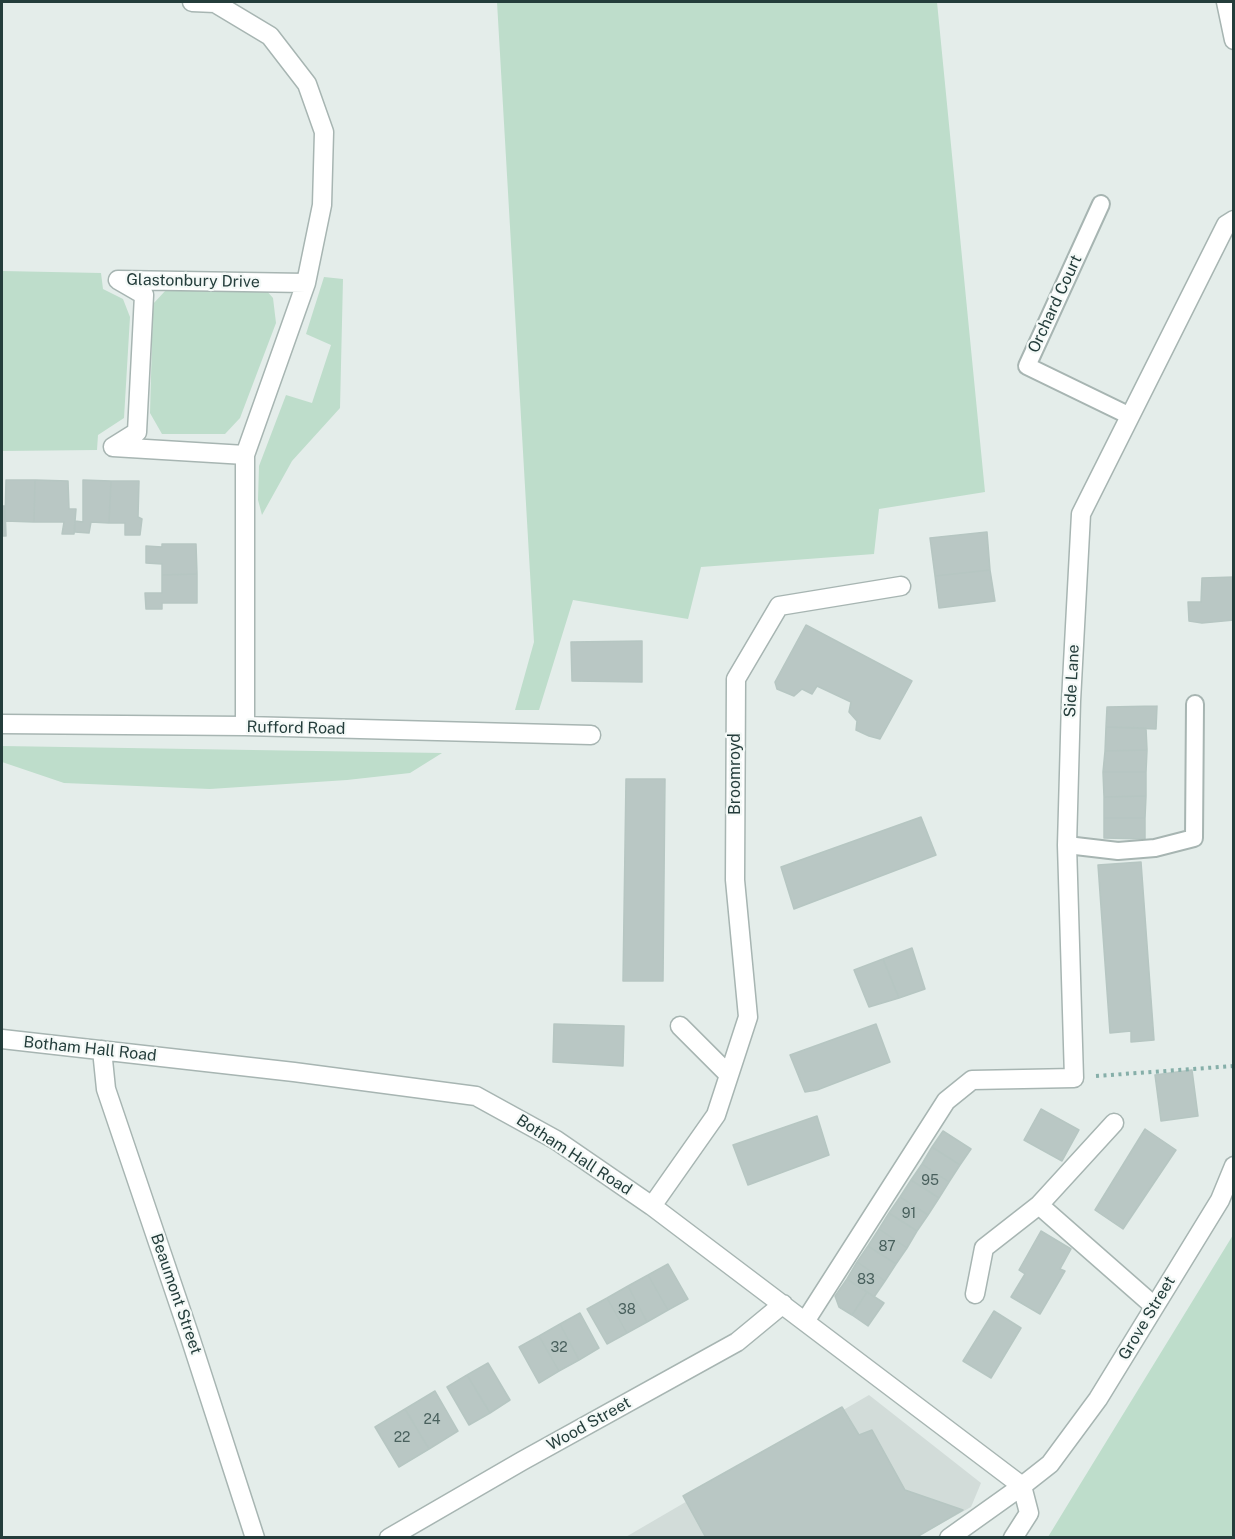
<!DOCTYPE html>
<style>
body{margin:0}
#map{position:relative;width:1235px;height:1539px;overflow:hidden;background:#e4edea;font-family:"Public Sans",sans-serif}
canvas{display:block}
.frame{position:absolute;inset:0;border:3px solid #243d3b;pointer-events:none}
</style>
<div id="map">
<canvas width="1235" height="1539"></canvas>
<div class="frame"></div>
</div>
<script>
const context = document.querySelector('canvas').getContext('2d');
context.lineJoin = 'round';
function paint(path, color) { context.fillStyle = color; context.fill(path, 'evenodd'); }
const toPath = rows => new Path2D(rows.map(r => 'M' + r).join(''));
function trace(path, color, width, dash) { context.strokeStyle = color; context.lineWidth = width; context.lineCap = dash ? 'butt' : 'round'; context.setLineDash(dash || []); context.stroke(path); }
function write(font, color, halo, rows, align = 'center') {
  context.font = font + ' "Public Sans",sans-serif'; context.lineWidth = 4.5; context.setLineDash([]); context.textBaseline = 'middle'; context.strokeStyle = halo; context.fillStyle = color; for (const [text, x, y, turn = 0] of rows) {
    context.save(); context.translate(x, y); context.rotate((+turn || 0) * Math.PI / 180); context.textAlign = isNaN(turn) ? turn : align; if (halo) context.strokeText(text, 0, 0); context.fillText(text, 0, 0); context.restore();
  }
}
paint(toPath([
 [869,1395,981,1483,971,1507,917,1537,624,1538]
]), '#d2dcd9');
paint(toPath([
 [497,2,937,2,985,492,879,509,874,554,701,567,688,619,573,600,539,710,515,710,534,642],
 [2,271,101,273,103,289,123,299,130,317,124,418,98,435,97,450,2,451],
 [324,277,343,279,340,408,292,461,262,515,258,500,259,466,286,395,312,403,331,345,306,334],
 [265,289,273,298,276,323,240,418,225,434,162,434,150,413,153,304,166,290],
 [2,746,442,753,410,773,347,780,210,789,64,783,2,762],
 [1233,1235,1233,1537,1048,1537,1076,1491]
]), '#beddcb');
const building = toPath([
 [6,480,35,480,34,522,5,521,6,480],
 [35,480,68,481,69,509,76,509,74,534,62,534,64,522,34,522,35,480],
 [83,480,111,481,109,523,91,522,89,533,75,532,75,521,83,522,83,480],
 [111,481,139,481,138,517,142,519,140,535,125,535,125,523,109,523,111,481],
 [2,506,5,506,6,536,2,536,2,506],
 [987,532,990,570,935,576,930,538,987,532],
 [162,544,196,544,197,574,162,575,162,564,146,563,146,546,162,547,162,544],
 [990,570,995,601,939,608,935,576,990,570],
 [197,574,197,603,162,603,162,609,146,609,145,593,162,593,162,575,197,574],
 [1234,577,1234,620,1202,623,1189,621,1188,602,1201,602,1202,578,1234,577],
 [806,625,912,681,880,739,869,736,856,730,857,721,849,712,851,702,817,686,812,694,802,689,794,696,777,689,775,682,806,625],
 [642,641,642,682,572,681,571,642,642,641],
 [1157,706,1156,729,1106,727,1107,707,1157,706],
 [1106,727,1146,728,1147,750,1105,751,1106,727],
 [1147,750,1146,772,1103,772,1105,751,1147,750],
 [1103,772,1146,772,1146,796,1104,797,1103,772],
 [626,779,665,779,663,981,623,981,626,779],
 [1146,796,1145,818,1104,818,1104,797,1146,796],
 [921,817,936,855,794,909,781,867,921,817],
 [1104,818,1145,818,1145,839,1104,838,1104,818],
 [1141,862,1154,1040,1131,1042,1131,1031,1110,1033,1098,865,1141,862],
 [912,948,925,989,899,998,883,959,912,948],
 [883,959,899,998,869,1007,854,970,883,959],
 [554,1024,624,1026,623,1066,553,1062,554,1024],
 [876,1024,890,1062,817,1090,805,1092,790,1055,876,1024],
 [1192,1070,1198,1116,1161,1121,1155,1075,1192,1070],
 [1041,1109,1079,1130,1062,1161,1024,1140,1041,1109],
 [817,1116,829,1155,748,1185,733,1145,817,1116],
 [1145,1129,1176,1150,1123,1229,1095,1210,1145,1129],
 [943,1131,971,1149,960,1165,932,1147,943,1131],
 [932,1147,960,1165,949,1182,922,1164,932,1147],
 [922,1164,949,1182,939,1198,911,1180,922,1164],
 [911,1180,939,1198,928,1215,900,1197,911,1180],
 [900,1197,928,1215,917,1231,889,1213,900,1197],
 [889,1213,917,1231,907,1248,879,1229,889,1213],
 [879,1229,907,1248,896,1264,868,1246,879,1229],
 [1041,1231,1071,1249,1060,1269,1065,1271,1040,1314,1011,1297,1025,1274,1019,1270,1041,1231],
 [868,1246,896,1264,885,1281,857,1262,868,1246],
 [857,1262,885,1281,874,1297,847,1279,857,1262],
 [668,1264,688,1299,668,1310,648,1275,668,1264],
 [648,1275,668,1310,647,1322,628,1286,648,1275],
 [847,1279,867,1292,852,1315,839,1307,835,1296,847,1279],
 [628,1286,647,1322,627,1333,607,1298,628,1286],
 [867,1292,884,1303,868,1326,852,1315,867,1292],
 [607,1298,627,1333,607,1344,587,1309,607,1298],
 [994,1311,1021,1328,991,1378,963,1361,994,1311],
 [580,1313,599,1348,579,1360,560,1324,580,1313],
 [560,1324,579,1360,559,1371,539,1336,560,1324],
 [539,1336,559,1371,539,1383,519,1347,539,1336],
 [488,1363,510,1400,490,1413,467,1375,488,1363],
 [467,1375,490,1413,469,1425,447,1387,467,1375],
 [435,1391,458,1431,429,1449,405,1409,435,1391],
 [842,1407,859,1435,872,1430,905,1490,963,1510,915,1538,706,1538,683,1496,842,1407],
 [405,1409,429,1449,399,1467,375,1427,405,1409]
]);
paint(building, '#b9c7c4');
trace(building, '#b6c6c2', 1.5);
const service = toPath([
 [1101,204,1027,366,1130,416],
 [1067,845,1118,851,1155,848,1194,838,1195,704]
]);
const minor = toPath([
 [192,2,215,3,270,36,307,84,324,132,322,205,306,283,245,455,245,726],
 [245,455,113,447,137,432,144,295,118,280,306,283],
 [2,724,245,726,591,735],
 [680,1026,729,1075],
 [2,1039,294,1072,476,1096,556,1140,652,1206,1022,1486],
 [102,1050,106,1089,189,1334,255,1538],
 [1039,1205,1114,1123],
 [652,1206,716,1115,748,1017,735,880,736,679,779,606,901,586],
 [975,1294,984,1248,1039,1205,1154,1306],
 [806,1320,946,1101,972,1080,1074,1078,1067,845,1071,701,1081,514,1226,225,1234,220],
 [389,1538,522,1461,737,1342,783,1304]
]);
const tertiary = toPath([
 [1226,2,1234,40],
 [949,1538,1022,1486],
 [1013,1538,1029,1513,1022,1486,1050,1464,1098,1399,1220,1200,1234,1166]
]);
trace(service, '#a7b5b2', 20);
trace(minor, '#a7b5b2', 21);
trace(tertiary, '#a7b5b2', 21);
trace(toPath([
 [1096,1076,1234,1066]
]), '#86afa9', 4, [3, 4.5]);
trace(service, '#fff', 16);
trace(minor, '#fff', 18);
trace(tertiary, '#fff', 18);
write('14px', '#49605d', null, [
 ["95",930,1181],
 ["91",909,1214],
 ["87",887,1247],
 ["83",866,1280],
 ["38",627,1310],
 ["32",559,1348],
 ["24",432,1420],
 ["22",402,1438]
]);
write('16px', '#243d3b', '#f4f9f7', [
 ["Glastonbury Drive",193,281,1],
 ["Orchard Court",1055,304,-65],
 ["Side Lane",1072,681,-87],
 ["Rufford Road",296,728,1],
 ["Broomroyd",735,774,-90],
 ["Botham Hall Road",90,1049,6],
 ["Botham Hall Road",574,1155,33],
 ["Beaumont Street",176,1294,71],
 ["Grove Street",1147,1318,-59],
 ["Wood Street",589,1424,-29]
]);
</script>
